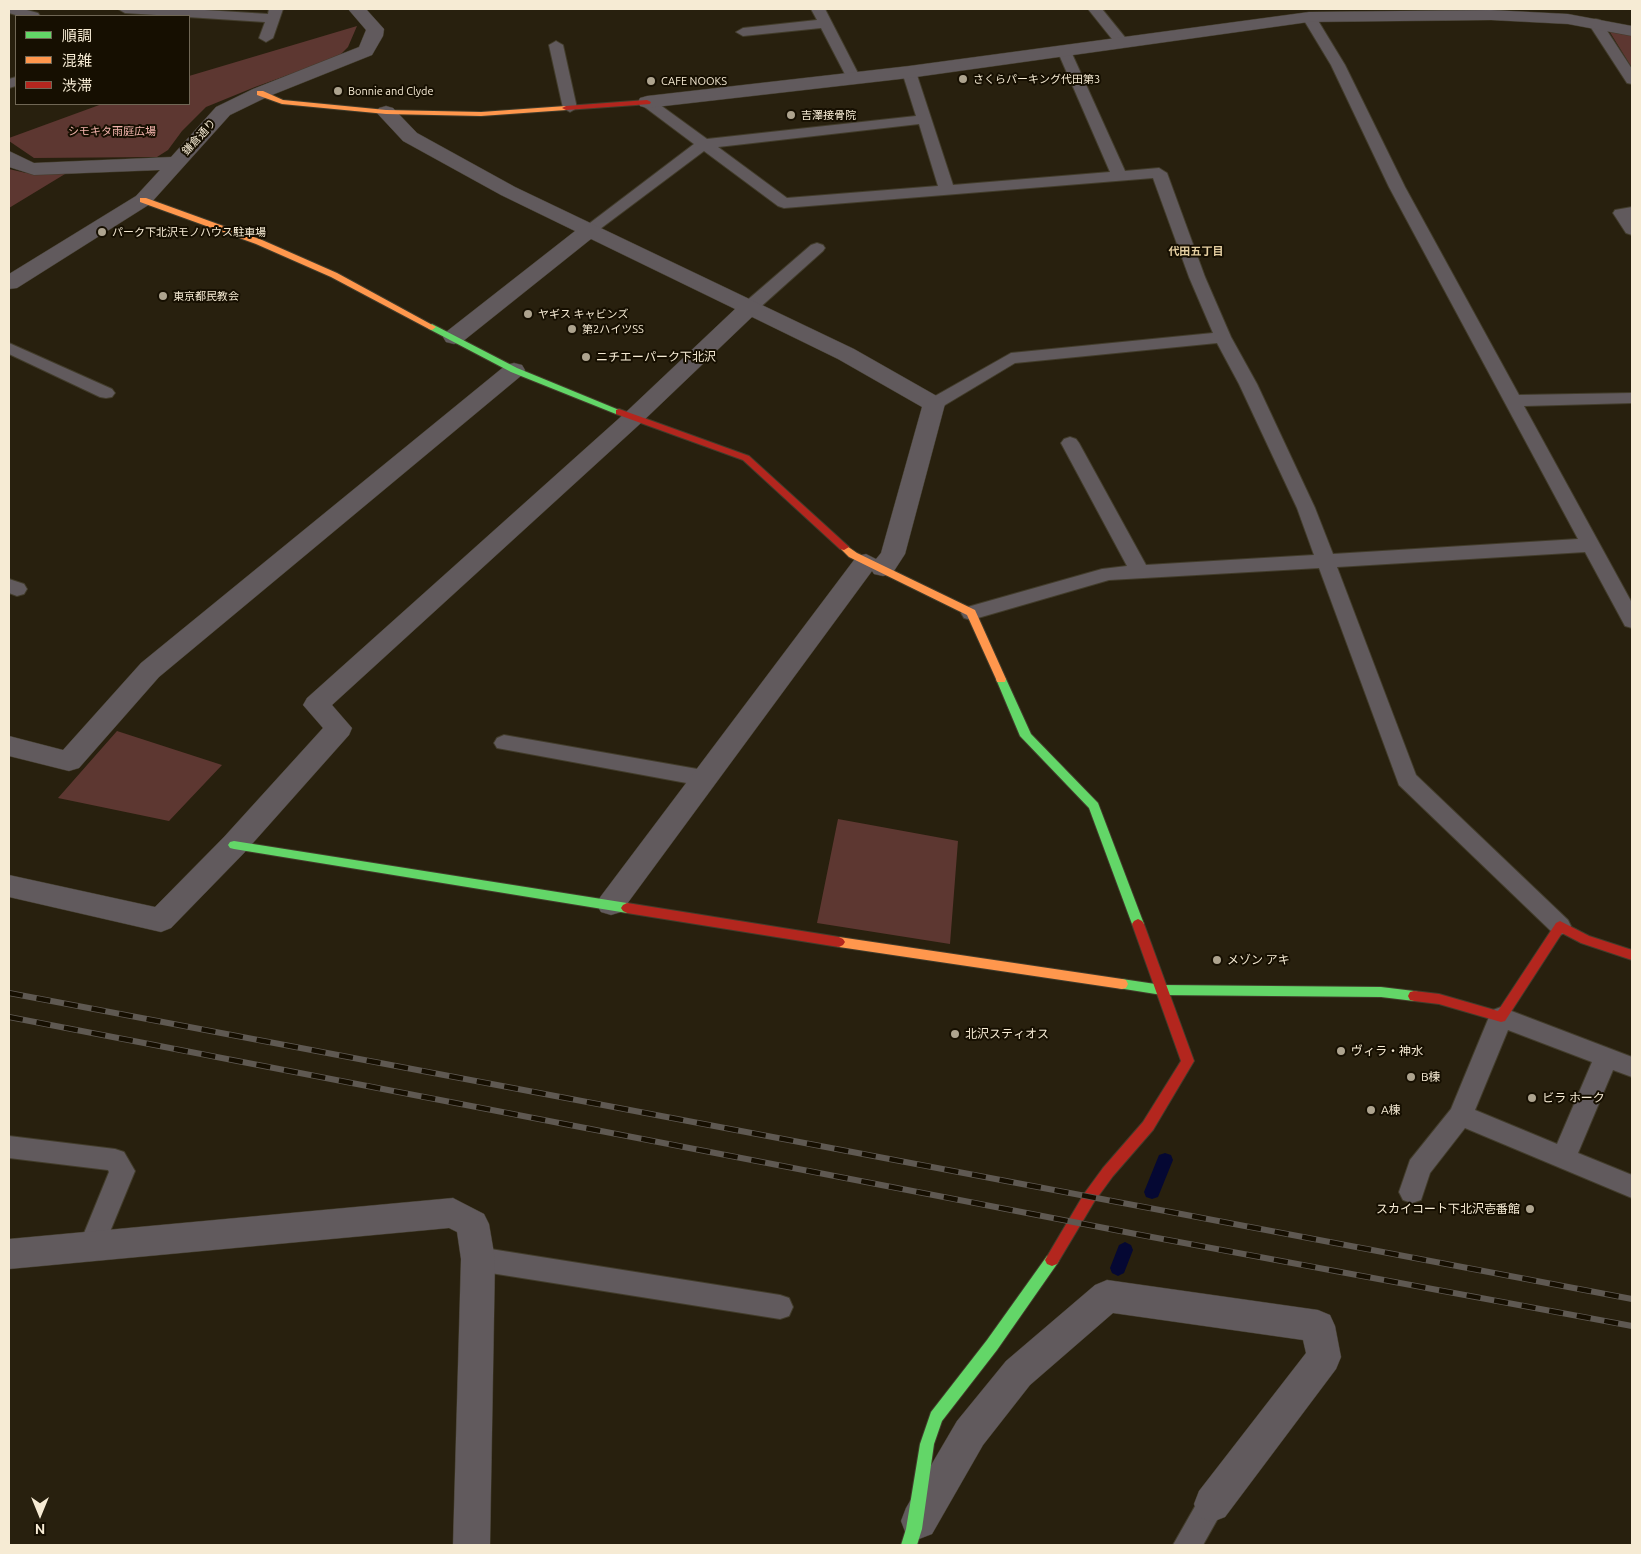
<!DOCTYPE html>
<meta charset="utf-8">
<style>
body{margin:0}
#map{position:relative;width:1641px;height:1554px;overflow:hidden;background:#28200e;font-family:Ubuntu,"Noto Sans JP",sans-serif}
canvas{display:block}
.frame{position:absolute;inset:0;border:10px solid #f6ebd4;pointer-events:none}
.legend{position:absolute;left:15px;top:15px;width:175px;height:90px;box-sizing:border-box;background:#160f01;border:1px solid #706755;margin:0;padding:6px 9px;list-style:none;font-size:15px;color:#f6ebd4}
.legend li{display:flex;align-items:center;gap:10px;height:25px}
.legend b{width:25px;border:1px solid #706755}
.north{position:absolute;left:15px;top:1489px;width:50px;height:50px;-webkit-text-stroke:4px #160f01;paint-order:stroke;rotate:180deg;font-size:14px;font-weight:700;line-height:20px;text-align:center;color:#f6ebd4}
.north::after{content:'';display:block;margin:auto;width:18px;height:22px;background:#f6ebd4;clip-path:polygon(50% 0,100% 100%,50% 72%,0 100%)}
</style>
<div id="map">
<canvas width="1641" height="1554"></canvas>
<div class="frame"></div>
<ul class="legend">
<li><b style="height:6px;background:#63d668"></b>順調</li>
<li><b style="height:6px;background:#ff974d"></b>混雑</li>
<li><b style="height:6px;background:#b3261e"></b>渋滞</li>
</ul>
<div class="north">N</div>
</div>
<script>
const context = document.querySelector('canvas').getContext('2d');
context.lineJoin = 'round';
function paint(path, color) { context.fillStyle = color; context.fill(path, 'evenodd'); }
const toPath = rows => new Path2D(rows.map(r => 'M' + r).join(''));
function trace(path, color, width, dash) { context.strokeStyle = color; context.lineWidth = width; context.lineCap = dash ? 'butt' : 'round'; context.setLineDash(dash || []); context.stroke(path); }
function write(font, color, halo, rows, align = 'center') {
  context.font = font + ' Ubuntu,"Noto Sans JP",sans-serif'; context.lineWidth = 4; context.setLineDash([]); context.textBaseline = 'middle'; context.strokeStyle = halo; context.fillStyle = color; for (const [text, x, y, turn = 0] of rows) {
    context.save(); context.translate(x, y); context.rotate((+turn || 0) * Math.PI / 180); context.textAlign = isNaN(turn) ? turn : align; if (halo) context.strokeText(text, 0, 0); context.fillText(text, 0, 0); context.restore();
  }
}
paint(toPath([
 [357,26,348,47,338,57,255,87,206,107,182,131,168,150,157,157,34,158,9,141,9,138,102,104,189,104,189,76],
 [1608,29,1632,34,1632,68],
 [9,169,26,173,65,174,9,208],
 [117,731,222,765,169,821,58,798],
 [838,819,958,841,950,944,817,923]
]), '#5d3731');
paint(toPath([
 [1165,1153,1171,1155,1173,1160,1158,1197,1152,1199,1146,1197,1144,1192,1159,1155,1165,1153],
 [1125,1242,1131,1245,1133,1250,1124,1273,1118,1276,1112,1273,1110,1268,1119,1245,1125,1242]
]), '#050833');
const lane = toPath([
 [9,9,23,9,38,13,40,16,19,16,9,13,9,9],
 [118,9,189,9,268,14,269,9,283,9,273,38,266,42,259,38,265,22,125,13,118,9],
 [811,9,825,9,861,79,859,82,849,82,821,28,743,36,736,32,743,28,817,20,811,9],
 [1088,9,1102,9,1128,41,1126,44,1116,44,1088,9],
 [1309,13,1314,14,1345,65,1405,187,1519,395,1632,393,1632,403,1524,406,1632,603,1632,628,1625,626,1585,552,1337,567,1416,775,1568,920,1571,926,1568,932,1560,935,1552,932,1399,785,1319,568,1109,580,971,620,964,618,961,613,964,608,1102,569,1127,566,1061,443,1064,439,1070,437,1076,439,1079,443,1146,565,1314,555,1297,508,1239,384,1217,343,1015,363,940,408,934,409,928,408,925,404,928,400,1011,353,1213,333,1189,277,1153,178,784,208,778,206,704,151,596,232,590,234,582,229,694,144,642,105,640,102,642,99,652,99,707,139,916,116,902,72,909,68,916,72,953,185,1110,172,1057,50,1059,47,1069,47,1125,171,1159,168,1167,173,1205,277,1231,337,1257,384,1315,508,1333,554,1578,539,1389,187,1331,65,1302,17,1309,13],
 [919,124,938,186,787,198,718,147,919,124],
 [1595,19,1600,20,1632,69,1632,84,1627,83,1588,23,1595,19],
 [556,41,563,45,577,108,570,112,563,108,549,45,556,41],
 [16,77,16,86,9,88,9,79,16,77],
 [1632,207,1631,217,1632,235,1626,233,1613,213,1615,210,1632,207],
 [817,243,823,245,825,248,823,251,756,311,744,311,742,307,744,303,811,245,817,243],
 [9,343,112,389,115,393,112,397,106,398,100,397,9,354,9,343],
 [9,579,24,584,27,589,24,594,17,596,9,593,9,579],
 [504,735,703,770,711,772,714,778,711,784,703,786,497,748,494,743,497,738,504,735],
 [1501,1007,1632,1057,1632,1077,1613,1070,1578,1153,1632,1175,1632,1198,1465,1128,1430,1173,1421,1200,1412,1203,1403,1200,1399,1192,1410,1160,1451,1109,1489,1017,1493,1010,1501,1007],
 [1508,1030,1592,1062,1557,1144,1475,1110,1508,1030],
 [9,1136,115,1149,124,1152,135,1171,100,1256,91,1260,82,1256,78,1248,109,1172,108,1170,9,1158,9,1136],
 [478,1247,780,1295,789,1298,793,1307,789,1316,780,1319,478,1271,469,1267,465,1259,469,1251,478,1247],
 [1212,1490,1222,1494,1226,1504,1203,1545,1173,1545,1202,1494,1212,1490]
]);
const street = toPath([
 [348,9,366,9,384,29,383,36,372,55,267,97,230,115,150,204,17,288,9,289,9,274,136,196,160,170,34,175,9,167,9,151,34,163,171,157,216,107,253,89,359,47,366,30,348,9],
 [1491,10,1568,14,1632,26,1632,36,1568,24,1491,20,1309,22,909,78,647,108,640,106,638,102,640,98,647,96,909,66,1309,12,1491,10],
 [386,106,393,108,417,133,515,187,854,349,942,399,945,404,905,554,892,574,883,576,874,574,872,571,621,912,611,915,601,912,596,904,601,896,857,556,866,554,876,559,881,553,922,407,838,359,752,317,641,423,332,705,352,728,349,735,244,853,171,928,161,932,9,897,9,875,155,907,224,837,323,728,303,705,307,698,625,413,735,309,591,239,462,342,454,344,446,342,443,337,446,332,575,231,501,195,403,141,376,112,379,108,386,106],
 [514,363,522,365,525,370,522,375,159,677,79,768,69,771,9,756,9,736,63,750,141,663,506,365,514,363],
 [453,1198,484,1214,489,1224,495,1259,490,1545,453,1545,461,1259,457,1232,449,1228,9,1269,9,1239,453,1198],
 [1107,1280,1318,1310,1330,1315,1335,1326,1341,1357,1336,1369,1225,1517,1212,1522,1199,1517,1194,1504,1199,1491,1306,1353,1303,1340,1113,1313,1030,1385,983,1445,932,1534,919,1539,906,1534,901,1521,906,1508,957,1421,1006,1361,1095,1285,1107,1280]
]);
const fast = toPath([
 [432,324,517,368,624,412,622,414,616,414,511,372,429,329,428,327,432,324],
 [1001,675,1006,679,1031,734,1098,803,1144,924,1142,927,1138,929,1134,927,1132,924,1089,808,1020,736,996,679,1001,675],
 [234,841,627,903,631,905,633,908,631,911,627,913,234,849,230,848,228,845,230,842,234,841],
 [1122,979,1162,985,1381,987,1414,991,1418,992,1420,996,1418,1000,1414,1001,1381,997,1162,995,1118,988,1116,984,1118,980,1122,979],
 [1052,1254,1057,1256,1059,1260,1057,1264,997,1350,942,1421,934,1444,922,1529,917,1545,901,1545,906,1529,920,1444,931,1412,987,1340,1047,1256,1052,1254]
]);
const slow = toPath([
 [257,91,263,91,283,100,386,110,481,112,566,106,570,108,566,110,481,116,386,114,282,104,257,95,257,91],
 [140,198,146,198,262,240,337,273,436,327,432,330,429,329,331,277,256,244,140,202,140,198],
 [844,544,857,553,975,610,1006,679,1005,682,997,682,996,679,967,615,849,557,839,547,844,544],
 [839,937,1122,979,1126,980,1128,984,1126,988,1122,989,839,947,835,945,833,942,835,939,839,937]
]);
const jam = toPath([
 [647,100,651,102,650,104,566,110,562,108,566,106,647,100],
 [619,409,749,456,849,547,844,550,840,549,743,460,616,414,616,410,619,409],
 [627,903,839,937,843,939,845,942,843,945,839,947,627,913,623,911,621,908,623,905,627,903],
 [1138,919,1142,921,1144,924,1194,1061,1153,1130,1113,1176,1094,1202,1057,1264,1052,1266,1047,1264,1045,1260,1084,1194,1103,1168,1143,1122,1181,1061,1132,924,1134,921,1138,919],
 [1560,921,1589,936,1632,950,1632,960,1581,943,1562,933,1505,1021,1501,1022,1439,1004,1414,1001,1410,1000,1408,996,1410,992,1414,991,1439,994,1498,1011,1556,923,1560,921]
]);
trace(lane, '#423c2b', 2);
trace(street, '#423c2b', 1);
trace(fast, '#423c2b', 2);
trace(slow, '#423c2b', 2);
trace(jam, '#423c2b', 2);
paint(lane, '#615a5d');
paint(street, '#615a5d');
paint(fast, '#63d668');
paint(slow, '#ff974d');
paint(jam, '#b3261e');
const rail = toPath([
 [9,993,1632,1299],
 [9,1017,1141,1235,1632,1326]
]);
trace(rail, '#5f5952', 6);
trace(rail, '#160f01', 4.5, [14]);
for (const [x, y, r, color] of [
 [963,79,5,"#aea48f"],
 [651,81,5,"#aea48f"],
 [338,91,5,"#aea48f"],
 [791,115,5,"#aea48f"],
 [102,232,5,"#aea48f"],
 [163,296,5,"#aea48f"],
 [528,314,5,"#aea48f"],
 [572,329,5,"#aea48f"],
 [586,357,5,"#aea48f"],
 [1217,960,5,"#aea48f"],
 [955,1034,5,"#aea48f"],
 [1341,1051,5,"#aea48f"],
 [1411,1077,5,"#aea48f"],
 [1532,1098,5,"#aea48f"],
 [1371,1110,5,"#aea48f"],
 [1530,1209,5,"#aea48f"]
]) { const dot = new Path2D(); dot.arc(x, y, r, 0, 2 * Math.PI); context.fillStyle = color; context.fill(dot); trace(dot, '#160f01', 2); }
write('11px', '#f6ebd4', '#160f01', [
 ["さくらパーキング代田第3",973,79],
 ["CAFE NOOKS",661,81],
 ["Bonnie and Clyde",348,91],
 ["吉澤接骨院",801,115],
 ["パーク下北沢モノハウス駐車場",112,232],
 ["東京都民教会",173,296],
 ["ヤギス キャビンズ",538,314],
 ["第2ハイツSS",582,329]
], 'left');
write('11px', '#f3b4ad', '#160f01', [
 ["シモキタ雨庭広場",112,131]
]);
write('11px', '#f6ebd4', '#160f01', [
 ["鎌倉通り",199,137,-48]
]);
write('bold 11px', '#e5cfa1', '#160f01', [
 ["代田五丁目",1196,251]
]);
write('12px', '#f6ebd4', '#160f01', [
 ["ニチエーパーク下北沢",596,357],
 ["メゾン アキ",1227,960],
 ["北沢スティオス",965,1034],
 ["ヴィラ・神水",1351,1051],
 ["B棟",1421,1077],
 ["ビラ ホーク",1542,1098],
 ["A棟",1381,1110],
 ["スカイコート下北沢壱番館",1520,1209,"right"]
], 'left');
</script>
